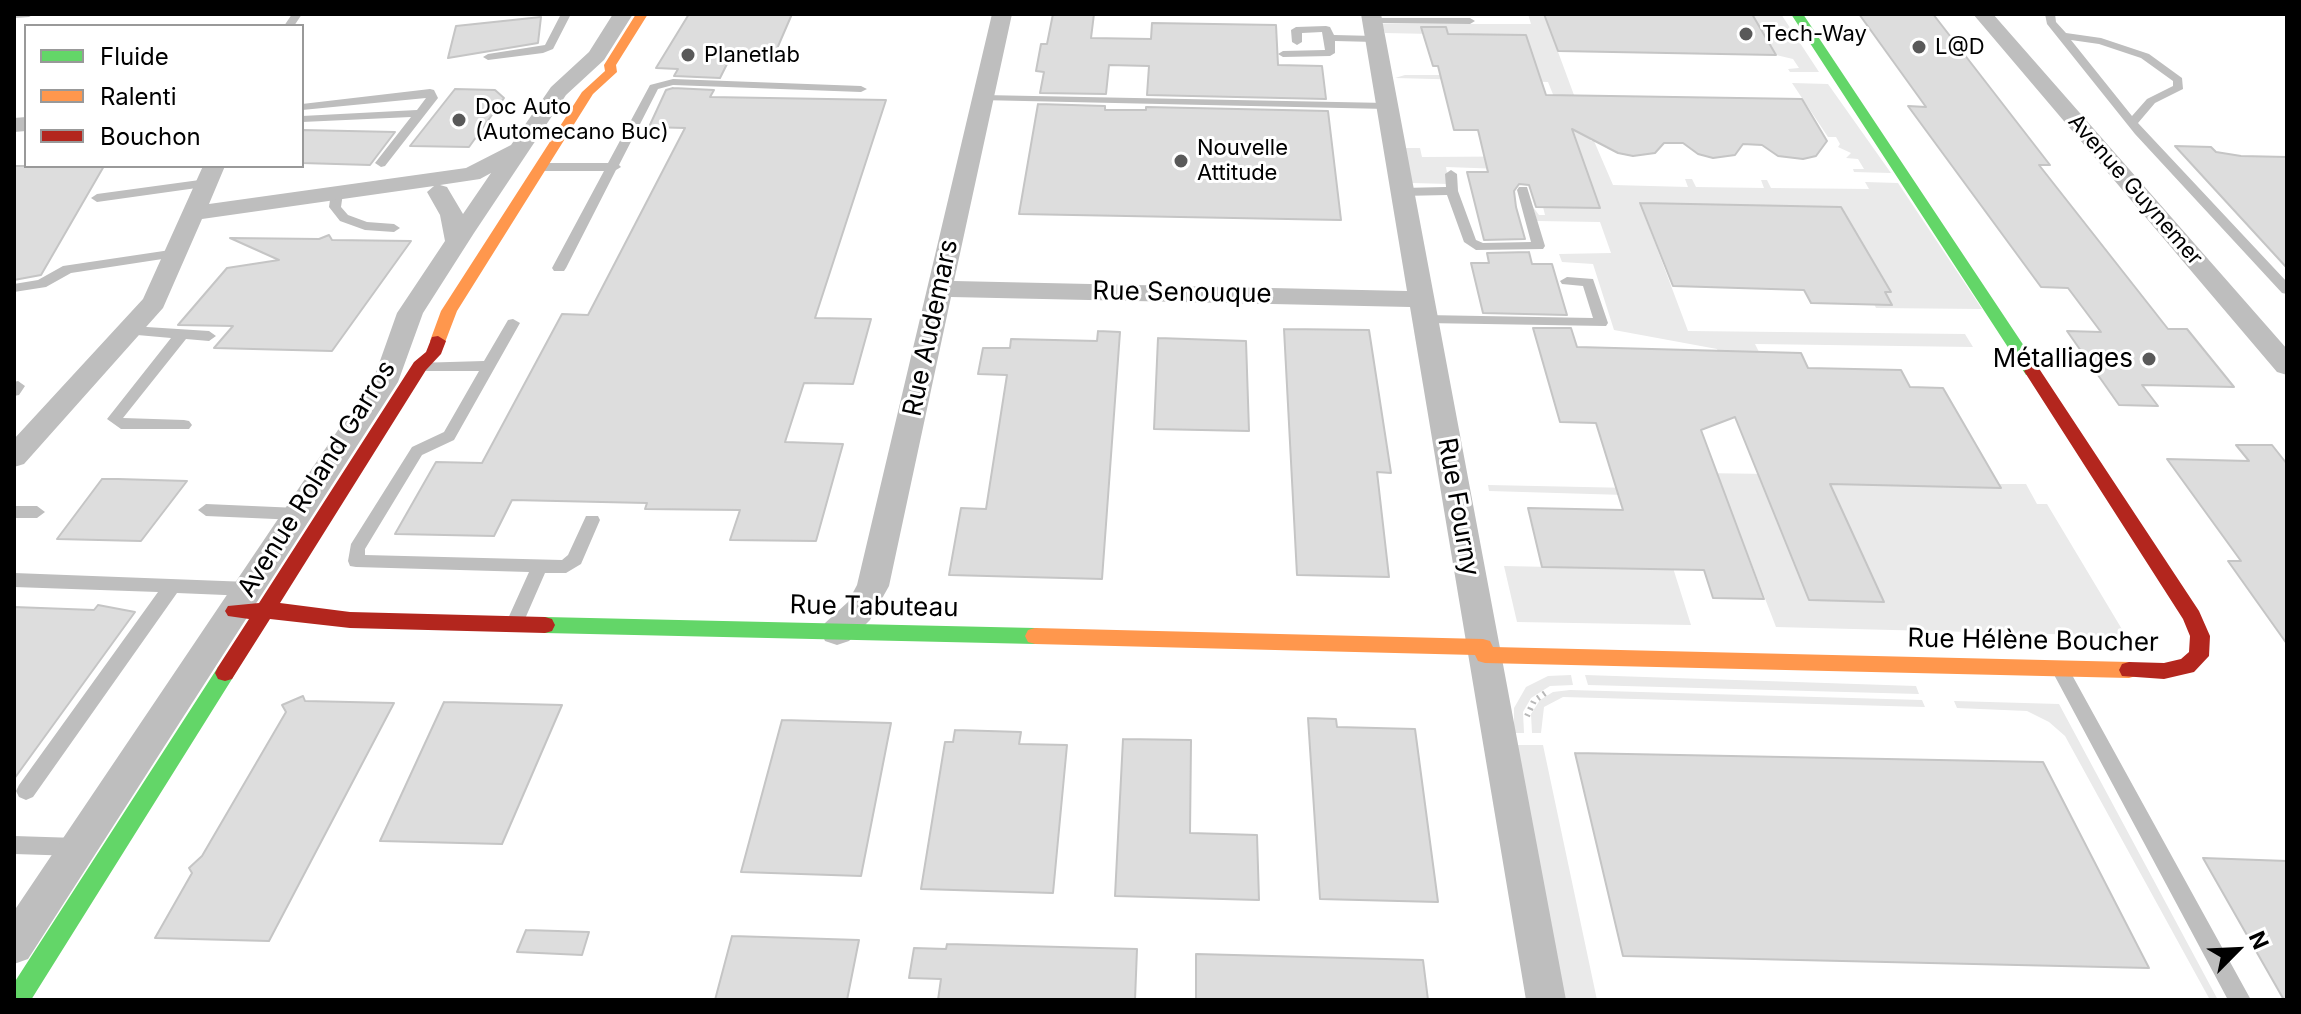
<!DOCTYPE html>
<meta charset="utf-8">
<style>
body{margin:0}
#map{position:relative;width:2301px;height:1014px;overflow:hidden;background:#fff;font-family:Inter,sans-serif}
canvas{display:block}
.frame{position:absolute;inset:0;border:16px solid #000;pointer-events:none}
.legend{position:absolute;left:24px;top:24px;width:280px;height:144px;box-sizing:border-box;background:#fff;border:2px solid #999;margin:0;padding:10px 14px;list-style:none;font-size:24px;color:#000}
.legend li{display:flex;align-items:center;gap:16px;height:40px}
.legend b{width:40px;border:2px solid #999}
.north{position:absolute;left:2197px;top:910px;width:80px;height:80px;-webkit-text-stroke:6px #fff;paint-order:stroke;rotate:66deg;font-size:22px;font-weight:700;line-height:32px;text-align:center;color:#000}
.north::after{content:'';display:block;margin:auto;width:28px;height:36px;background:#000;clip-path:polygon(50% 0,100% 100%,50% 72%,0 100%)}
</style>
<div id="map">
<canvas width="2301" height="1014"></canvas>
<div class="frame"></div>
<ul class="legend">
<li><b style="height:10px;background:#63d668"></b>Fluide</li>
<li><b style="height:10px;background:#ff974d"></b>Ralenti</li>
<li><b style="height:10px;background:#b3261e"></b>Bouchon</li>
</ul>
<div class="north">N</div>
</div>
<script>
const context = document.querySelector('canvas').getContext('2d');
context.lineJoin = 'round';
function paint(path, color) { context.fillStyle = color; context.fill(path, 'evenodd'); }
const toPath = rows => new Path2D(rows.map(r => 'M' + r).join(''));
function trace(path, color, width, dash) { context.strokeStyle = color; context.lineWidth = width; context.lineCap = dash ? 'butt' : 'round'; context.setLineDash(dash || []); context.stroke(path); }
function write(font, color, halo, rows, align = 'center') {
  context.font = font + ' Inter,sans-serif'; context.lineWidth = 6; context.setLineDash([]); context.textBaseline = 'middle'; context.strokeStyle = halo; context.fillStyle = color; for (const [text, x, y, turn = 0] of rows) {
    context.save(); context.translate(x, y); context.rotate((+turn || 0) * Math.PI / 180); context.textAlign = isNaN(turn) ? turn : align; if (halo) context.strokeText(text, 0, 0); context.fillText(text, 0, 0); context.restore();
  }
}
paint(toPath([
 [1528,14,1544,14,1591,141,1594,141,1613,185,1688,187,1685,179,1692,179,1696,187,1764,188,1761,180,1767,180,1771,188,1869,189,1865,182,1898,183,1982,309,1876,308,1874,304,1885,292,1890,291,1841,207,1640,203,1688,331,1965,334,1973,347,1755,344,1759,352,1998,484,2026,484,2037,504,2047,504,2126,636,1776,627,1732,513,1651,498,1691,625,1517,622,1504,566,1647,569,1625,495,1489,491,1488,485,1632,488,1628,472,1770,474,1717,349,1614,330,1593,264,1562,262,1559,254,1611,253,1600,222,1537,221,1533,207,1539,215,1545,215,1543,207,1600,208,1587,172,1446,167,1449,184,1412,183,1405,148,1420,148,1422,157,1578,156,1548,82,1395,78,1405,75,1540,75,1526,36,1385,33,1382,24,1531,24],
 [1752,14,1781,14,1819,72,1790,72,1788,69,1799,68,1793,59,1776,55],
 [1792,83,1828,84,1891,173,1854,172,1853,169,1864,169,1858,159,1846,158,1851,153,1838,147,1840,144,1836,137,1828,137],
 [1571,675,1573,685,1550,686,1531,698,1523,712,1524,733,1514,733,1514,708,1526,687,1548,676],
 [1585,675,1916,686,1919,694,1588,685],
 [1570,690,1922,700,1925,707,1563,697,1544,707,1541,733,1532,733,1531,714,1540,700,1553,692],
 [1954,701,2059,704,2218,1000,2210,1000,2065,736,2049,722,2027,711,1957,708],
 [1517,745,1543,745,1597,1000,1565,1000]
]), '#eaeaea');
const building = toPath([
 [689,14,792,14,776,51,734,50,720,78,674,76,678,69,656,68,689,14],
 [1053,14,1094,14,1091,38,1151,39,1152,23,1276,25,1278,65,1322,66,1326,99,1147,95,1149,66,1109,65,1106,94,1040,93,1044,72,1036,71,1041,44,1047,44,1053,14],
 [1544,14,1752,14,1776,55,1558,51,1544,14],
 [1859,14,1933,14,2050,165,2039,165,2168,329,2187,329,2234,387,2142,385,2158,406,2119,405,2067,331,2101,332,2068,288,2041,287,1908,106,1926,107,1859,14],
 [541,17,538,43,448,58,456,26,541,17],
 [1421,27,1446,27,1448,34,1526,35,1546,95,1802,99,1827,141,1816,156,1803,159,1778,156,1762,145,1743,144,1735,155,1713,158,1698,154,1683,143,1664,143,1655,153,1633,156,1618,153,1572,129,1600,208,1536,207,1529,185,1519,184,1514,191,1516,207,1525,239,1484,240,1467,172,1488,172,1478,130,1454,130,1438,66,1433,66,1421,27],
 [673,88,714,90,710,97,886,100,815,318,871,319,853,384,804,383,785,442,843,444,816,541,730,540,740,510,645,509,647,503,512,500,494,536,395,534,436,462,482,463,562,314,588,315,685,128,649,127,666,90,673,88],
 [455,89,495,90,504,98,469,147,410,146,455,89],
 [1038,104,1105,106,1105,110,1146,110,1146,107,1328,111,1341,220,1019,214,1038,104],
 [302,130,395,132,370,165,302,163,302,130],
 [2175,146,2211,147,2216,152,2241,156,2287,157,2287,268,2175,146],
 [14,166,104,166,41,275,14,280,14,166],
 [1640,203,1841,207,1891,292,1885,292,1892,305,1811,303,1804,290,1673,286,1640,203],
 [329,235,332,240,411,241,332,351,214,348,233,326,178,325,227,268,279,260,230,238,319,239,329,235],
 [1529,252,1532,264,1552,264,1567,315,1483,313,1471,263,1489,263,1487,253,1529,252],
 [1533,328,1571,328,1577,347,1801,353,1808,368,1901,370,1910,387,1943,388,2001,488,1830,484,1884,602,1809,600,1735,417,1701,430,1764,599,1713,598,1704,570,1542,567,1528,508,1623,510,1596,423,1560,422,1533,328],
 [1284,329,1369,330,1391,473,1377,472,1389,577,1297,575,1284,329],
 [1098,331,1120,332,1102,579,949,575,961,508,986,509,1007,375,978,374,983,348,1010,348,1011,339,1097,341,1098,331],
 [1158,338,1246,341,1249,431,1154,429,1158,338],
 [2236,445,2272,445,2287,464,2287,644,2228,561,2241,561,2167,459,2249,461,2236,445],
 [102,479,118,479,187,481,141,541,57,539,102,479],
 [98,605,135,612,14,779,14,607,94,610,98,605],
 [303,696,305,701,394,703,269,941,155,938,192,873,189,868,202,856,286,712,282,705,303,696],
 [444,702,562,705,502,844,380,841,444,702],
 [1308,718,1336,719,1337,727,1415,729,1438,902,1320,899,1308,718],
 [782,720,891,723,861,876,741,872,782,720],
 [955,730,1021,732,1019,744,1067,745,1053,893,921,889,945,742,953,742,955,730],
 [1123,739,1191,740,1190,833,1257,835,1259,900,1115,896,1123,739],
 [1575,753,2043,762,2149,968,1623,956,1575,753],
 [2203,858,2287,861,2287,1000,2284,1000,2203,858],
 [526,930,589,932,582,955,517,952,526,930],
 [732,936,859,940,847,1000,715,1000,732,936],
 [947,944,1137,949,1135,1000,938,1000,941,979,909,978,914,948,946,949,947,944],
 [1196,954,1423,960,1428,1000,1196,1000,1196,954]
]);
paint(building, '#ddd');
trace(building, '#c5c5c5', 2);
trace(toPath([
 [1527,716,1534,701,1548,691]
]), '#b8b8b8', 6, [2, 5]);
paint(toPath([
 [14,14,34,14,29,17,14,18,14,14],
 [292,14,302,14,294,26,284,26,292,14],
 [561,14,571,14,553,49,543,53,488,60,483,57,488,54,545,45,561,14],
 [2045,14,2055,14,2056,22,2066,33,2101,38,2149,54,2182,78,2183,89,2155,103,2138,123,2287,282,2287,294,2282,293,2135,134,2047,24,2045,14],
 [2071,40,2099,44,2141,58,2173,81,2173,86,2147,99,2132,116,2071,40],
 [1372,18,1470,18,1475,21,1470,24,1368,23,1368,19,1372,18],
 [1326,26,1330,27,1334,35,1375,36,1380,39,1375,42,1335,41,1335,53,1330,56,1283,57,1278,54,1283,51,1325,50,1322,32,1302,33,1302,42,1297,45,1292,42,1291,30,1296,27,1326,26],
 [673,79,861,86,867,89,861,92,673,85,658,89,619,165,621,167,616,170,566,268,564,271,554,271,552,268,604,171,542,171,536,167,542,163,608,163,650,85,673,79],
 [430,89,434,90,438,98,385,166,381,167,375,163,411,117,302,122,302,116,417,110,426,98,302,110,302,104,430,89],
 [983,95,1387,103,1393,106,1387,109,979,100,977,98,983,95],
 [1451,170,1457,174,1458,191,1476,240,1483,243,1531,242,1517,190,1519,187,1527,187,1545,246,1543,249,1476,250,1464,242,1447,195,1402,196,1396,192,1402,188,1446,187,1445,174,1451,170],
 [207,179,213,183,211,186,97,202,91,198,97,194,207,179],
 [337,189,343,193,341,207,348,215,367,222,394,224,400,228,394,232,365,230,340,221,329,207,331,193,337,189],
 [177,249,182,250,182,256,71,273,46,287,14,292,14,284,38,280,63,266,177,249],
 [1567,277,1593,279,1608,323,1606,326,1425,323,1418,319,1425,315,1593,318,1583,286,1562,284,1560,281,1567,277],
 [513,319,520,323,454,440,422,455,365,549,365,555,562,560,568,555,586,516,598,516,600,520,581,564,566,573,545,573,521,628,515,630,509,628,506,623,529,572,356,567,350,566,348,561,351,544,412,447,444,432,479,371,421,371,414,366,416,363,484,361,508,320,513,319],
 [131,326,209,331,216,336,209,341,186,339,123,418,184,420,189,421,192,425,189,429,121,429,107,419,171,338,126,334,124,331,131,326],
 [18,381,25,386,19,395,14,396,14,382,18,381],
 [206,504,298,508,306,514,298,520,206,516,198,510,206,504],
 [14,506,37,506,45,512,37,518,14,518,14,506],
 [14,573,249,582,255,584,257,589,255,594,249,596,177,593,33,797,26,800,19,797,16,791,19,785,158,592,14,587,14,573],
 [2060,662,2066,664,2251,1000,2228,1000,2051,669,2054,664,2060,662],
 [14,836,77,838,84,840,87,847,84,854,77,856,14,854,14,836]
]), '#bebebe');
paint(toPath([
 [613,14,633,14,604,60,566,95,474,233,423,313,398,382,28,959,14,964,14,911,375,375,397,313,445,241,440,215,427,192,434,186,202,219,163,308,24,464,14,467,14,439,143,299,203,166,225,166,209,204,466,168,511,145,551,87,589,52,613,14],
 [491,173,463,214,447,187,440,185,480,179,491,173],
 [992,14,1012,14,954,281,1407,291,1361,14,1381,14,1566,1000,1526,1000,1410,307,951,297,889,586,870,620,849,641,837,645,825,641,821,632,825,623,848,602,857,585,992,14],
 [1973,14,1993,14,2287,349,2287,375,2277,372,1973,14],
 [26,117,26,131,14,132,14,118,26,117]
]), '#bebebe');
paint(toPath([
 [1791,14,1803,14,2038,367,2040,371,2038,375,2026,375,1791,14],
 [545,617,1035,628,1042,630,1045,636,1042,642,1035,644,545,633,538,631,535,625,538,619,545,617],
 [225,665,232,667,235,673,232,679,31,1000,14,1000,14,983,218,667,225,665]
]), '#63d668');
paint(toPath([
 [636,14,648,14,616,65,617,72,593,94,457,311,444,345,432,345,430,341,441,311,582,92,605,71,604,65,636,14],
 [1035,628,1483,639,1490,641,1493,647,2129,662,2136,664,2139,670,2136,676,2129,678,1485,663,1478,661,1475,655,1035,644,1028,642,1025,636,1028,630,1035,628]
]), '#ff974d');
paint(toPath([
 [438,336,446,341,441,354,426,370,280,603,350,612,545,617,552,619,555,625,552,631,545,633,350,628,270,619,232,679,225,681,218,679,215,673,218,667,249,619,228,616,225,611,228,606,259,603,414,362,426,352,432,337,438,336],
 [2032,366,2038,367,2199,611,2210,636,2209,656,2194,672,2164,679,2122,676,2119,670,2122,664,2129,662,2164,663,2181,659,2189,652,2190,636,2183,619,2024,371,2032,366]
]), '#b3261e');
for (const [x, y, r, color] of [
 [1746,34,8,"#595959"],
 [1919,47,8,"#595959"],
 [688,55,8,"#595959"],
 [459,120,8,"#595959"],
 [1181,161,8,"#595959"],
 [2149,359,8,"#595959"]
]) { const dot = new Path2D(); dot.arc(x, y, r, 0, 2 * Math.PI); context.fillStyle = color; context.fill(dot); trace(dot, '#fff', 3); }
write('22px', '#000', '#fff', [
 ["Tech-Way",1762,34],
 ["L@D",1935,47],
 ["Planetlab",704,55],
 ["Doc Auto",475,107],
 ["(Automecano Buc)",475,132],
 ["Nouvelle",1197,148],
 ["Attitude",1197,173]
], 'left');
write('22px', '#000', '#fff', [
 ["Avenue Guynemer",2135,190,49]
]);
write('26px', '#000', '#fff', [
 ["Rue Senouque",1182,293,1],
 ["Rue Audemars",931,328,-78],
 ["Avenue Roland Garros",317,479,-58],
 ["Rue Fourny",1458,507,80],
 ["Rue Tabuteau",874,607,1],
 ["Rue Hélène Boucher",2033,641,1]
]);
write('26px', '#000', '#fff', [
 ["Métalliages",2133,359]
], 'right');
</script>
